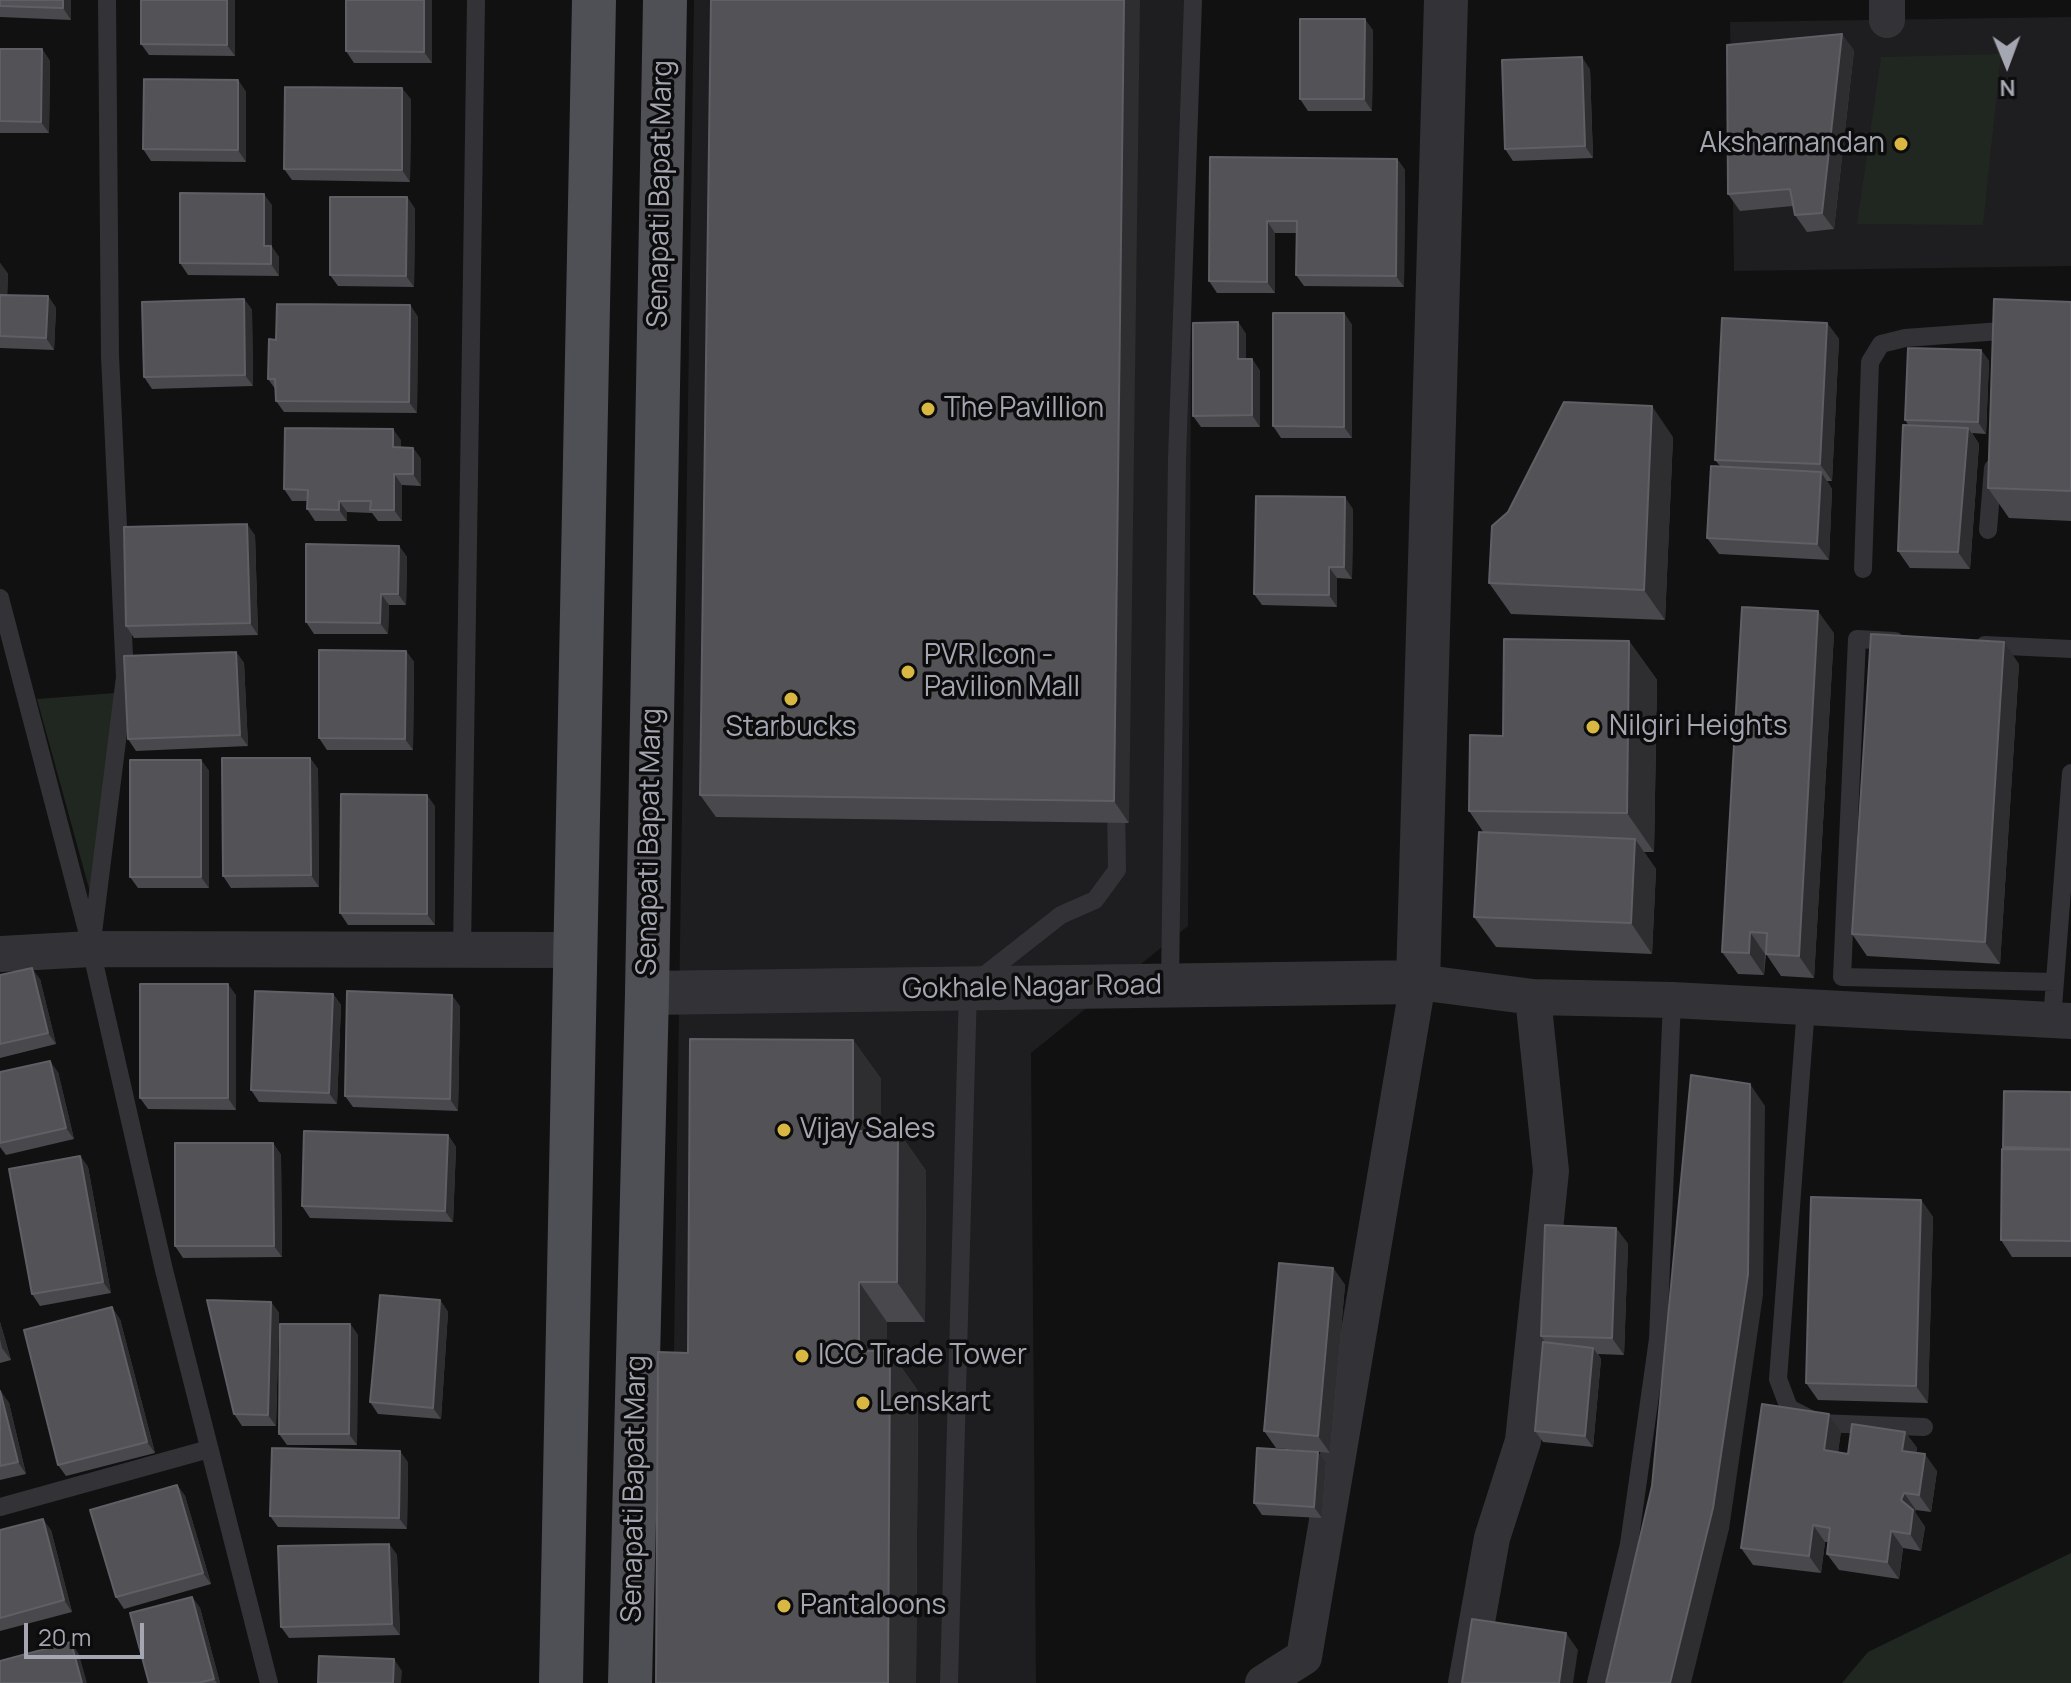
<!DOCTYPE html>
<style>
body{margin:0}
#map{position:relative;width:2071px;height:1683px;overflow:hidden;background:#111112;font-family:Manrope,sans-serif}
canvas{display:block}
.north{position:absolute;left:1967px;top:24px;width:80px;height:80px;-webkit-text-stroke:6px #0c0c0d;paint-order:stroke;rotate:179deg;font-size:22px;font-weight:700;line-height:32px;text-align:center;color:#a4a7b1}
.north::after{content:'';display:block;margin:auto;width:28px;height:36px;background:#a4a7b1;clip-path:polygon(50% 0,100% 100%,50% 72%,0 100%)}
.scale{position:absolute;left:24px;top:1623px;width:120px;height:36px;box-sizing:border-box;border:4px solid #a4a7b1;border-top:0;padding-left:10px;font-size:24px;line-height:28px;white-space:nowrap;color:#a4a7b1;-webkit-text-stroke:6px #0c0c0d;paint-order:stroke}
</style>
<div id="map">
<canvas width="2071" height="1683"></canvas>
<div class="north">N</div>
<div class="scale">20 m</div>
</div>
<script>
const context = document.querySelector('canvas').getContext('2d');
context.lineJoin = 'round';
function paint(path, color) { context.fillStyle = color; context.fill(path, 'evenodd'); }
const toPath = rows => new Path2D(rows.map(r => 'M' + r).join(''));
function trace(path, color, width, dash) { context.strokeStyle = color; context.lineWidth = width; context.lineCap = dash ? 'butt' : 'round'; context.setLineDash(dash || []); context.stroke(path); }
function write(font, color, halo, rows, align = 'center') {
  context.font = font + ' Manrope,sans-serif'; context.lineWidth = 7; context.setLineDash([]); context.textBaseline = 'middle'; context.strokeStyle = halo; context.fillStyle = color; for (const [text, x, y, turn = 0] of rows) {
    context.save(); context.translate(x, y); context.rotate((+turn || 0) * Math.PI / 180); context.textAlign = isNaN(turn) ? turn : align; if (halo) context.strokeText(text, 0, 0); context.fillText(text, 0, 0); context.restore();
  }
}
paint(toPath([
 [694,0,1193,0,1188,926,1031,1053,1036,1683,669,1683],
 [2071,17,2071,266,1734,271,1730,22]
]), '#1e1d1f');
paint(toPath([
 [2001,54,1983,225,1857,224,1881,57],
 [115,693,90,892,37,699],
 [2071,1553,2071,1683,1842,1683,1868,1652]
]), '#202721');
trace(toPath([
 [107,0,110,356,125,677,91,949,164,1270,269,1683],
 [1988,530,1993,468],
 [1863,569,1870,362,1881,344,1905,338,2001,331],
 [0,598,89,938],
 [1895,641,1857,639,1842,977,2055,982],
 [1985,645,2071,649],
 [462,950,476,0],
 [1170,985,1177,459,1193,0],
 [1806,1007,1778,1379,1789,1408,1818,1423,1924,1427],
 [2052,1020,2071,773],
 [0,1507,209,1449],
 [949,1683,968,988,1061,915,1095,900,1117,870,1116,801],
 [1596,1683,1629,1544,1658,1339,1672,1000]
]), '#333337', 18);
trace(toPath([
 [1887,0,1887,20],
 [0,954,91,949,575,950],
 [1263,1683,1304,1657,1418,982,1533,997,1672,1000,2071,1021],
 [1466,1683,1492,1538,1523,1441,1538,1298,1551,1171,1533,997]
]), '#333337', 36);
trace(toPath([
 [647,993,1418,982,1446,0]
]), '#333337', 44);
trace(toPath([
 [561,1683,594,0],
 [630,1683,647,993,665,0]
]), '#4f5056', 44);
paint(toPath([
 [0,0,71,0,71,20,0,17],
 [141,0,235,0,235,56,149,55,141,44],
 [432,0,432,63,354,63,346,51],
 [711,0,1129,823,716,817,700,795],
 [1373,30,1372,111,1308,111,1300,99],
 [0,49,42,49,50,61,49,133,0,133],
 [1854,50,1834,229,1807,232,1795,215,1793,206,1740,211,1728,194],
 [1590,69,1593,158,1513,161,1505,149],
 [238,80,246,92,246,162,151,161,143,149],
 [411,99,410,182,292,180,284,169],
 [1210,157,1397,159,1405,170,1404,287,1304,286,1296,275,1297,233,1275,233,1275,293,1217,293,1209,281],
 [407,197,415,209,414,287,338,286,330,275],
 [272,205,272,247,279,257,279,276,188,275,180,263],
 [0,263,8,274,7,295,48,296,56,308,54,350,0,348],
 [244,299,252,310,253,386,152,389,144,377],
 [2071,302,2071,521,2009,518,1988,488],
 [410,305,418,317,417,413,284,412,276,401,276,390,268,379,276,340],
 [1344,313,1352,325,1352,438,1281,438,1273,426],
 [1238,322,1246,334,1246,359,1252,359,1260,371,1260,427,1201,427,1193,416],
 [1827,323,1839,339,1832,481,1827,481,1832,489,1829,560,1719,554,1707,538,1720,466,1715,460],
 [1981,350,1989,361,1986,434,1972,433,1979,444,1970,569,1910,568,1898,551,1909,426,1905,420],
 [1673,437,1665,620,1511,614,1489,583],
 [401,440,401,447,413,448,421,459,421,486,402,485,402,521,378,521,372,513,347,512,347,521,315,521,307,509,307,501,292,501,284,489],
 [1353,509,1352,579,1337,578,1337,607,1262,605,1254,594],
 [255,535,258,635,134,638,126,626],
 [399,546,407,557,406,605,389,605,388,634,314,634,306,622],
 [1834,633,1814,978,1781,976,1766,954,1764,975,1738,974,1722,952],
 [1629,641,1657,680,1654,852,1644,852,1656,869,1652,954,1496,947,1474,917,1484,833,1469,811,1503,736],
 [406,651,414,662,413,750,327,750,319,738],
 [236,652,244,663,248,746,136,751,128,739],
 [2019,664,2000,964,1867,956,1852,934],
 [310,758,318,769,319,887,231,888,223,876],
 [201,760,209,771,209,888,138,888,130,877],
 [435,806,435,925,348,925,340,913],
 [0,975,40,979,56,1044,0,1058],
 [333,994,341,1005,337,1104,259,1102,251,1090],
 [236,995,236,1110,148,1109,140,1098],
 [460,1006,458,1111,353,1107,345,1096],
 [853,1040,881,1079,881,1131,898,1131,926,1171,925,1322,887,1322,887,1351,890,1351,918,1391,916,1683,656,1683,688,1353],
 [0,1072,58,1072,74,1139,6,1155,0,1147],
 [2071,1092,2071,1257,2012,1257,2001,1240,2004,1149,2003,1147],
 [448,1135,456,1147,453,1222,310,1218,302,1206],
 [273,1143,281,1155,282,1257,183,1258,175,1246],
 [80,1156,88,1167,111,1293,40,1306,32,1294],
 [1921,1200,1933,1217,1928,1403,1818,1400,1806,1383],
 [1616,1228,1628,1244,1624,1355,1598,1354,1601,1359,1593,1447,1543,1442,1535,1431,1546,1343,1541,1336],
 [1333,1268,1345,1285,1330,1453,1276,1448,1264,1431],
 [440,1300,448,1312,441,1419,378,1414,370,1402],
 [271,1302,279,1313,276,1426,242,1426,234,1414],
 [120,1319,155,1453,66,1476,58,1465],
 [0,1322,11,1360,0,1363],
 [350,1324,358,1335,357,1445,287,1445,279,1434],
 [0,1391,9,1403,26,1474,0,1480],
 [1829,1414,1841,1431,1838,1452,1848,1454,1905,1432,1917,1448,1916,1453,1937,1471,1931,1512,1916,1510,1915,1512,1925,1527,1921,1551,1903,1548,1899,1579,1839,1570,1827,1554,1828,1542,1825,1542,1821,1573,1753,1565,1741,1548],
 [408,1462,407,1529,278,1527,270,1516],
 [1326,1463,1322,1518,1262,1515,1254,1503],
 [177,1485,185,1496,211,1584,124,1609,116,1597],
 [0,1530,51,1530,72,1612,0,1631],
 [389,1544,397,1555,400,1635,289,1638,281,1627],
 [192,1597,200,1608,220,1683,149,1683]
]), '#48484d');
paint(toPath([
 [63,0,71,0,71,20,63,8],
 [227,0,235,0,235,56,227,45],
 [424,0,432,0,432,63,424,52],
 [1124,0,1140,0,1129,823,1114,801],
 [1365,19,1373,30,1372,111,1364,99],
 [1842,34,1854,50,1834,229,1822,213],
 [42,49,50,61,49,133,41,122],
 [1582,57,1590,69,1593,158,1585,146],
 [238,80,246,92,246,162,238,150],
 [402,88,411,99,410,182,402,170],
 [1397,159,1405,170,1404,287,1396,276],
 [264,194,272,205,272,247,279,257,279,276,271,264,264,246],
 [407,197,415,209,414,287,406,276],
 [1267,221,1275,233,1275,293,1267,282],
 [0,263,8,274,7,306,0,297],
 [48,296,56,308,54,350,46,338],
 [244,299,252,310,253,386,245,375],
 [410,305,418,317,417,413,409,402],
 [1344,313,1352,325,1352,438,1344,427],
 [1238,322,1246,334,1246,371,1238,359],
 [1827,323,1839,339,1832,481,1820,464],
 [1981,350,1989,361,1986,434,1978,422],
 [1252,359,1260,371,1260,427,1252,415],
 [1652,406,1673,437,1665,620,1644,590],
 [1968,428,1979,444,1970,569,1958,552],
 [393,429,401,440,401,459,393,447],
 [413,448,421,459,421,486,413,474],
 [1821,472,1832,489,1829,560,1817,544],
 [394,474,402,485,402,521,394,510],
 [1345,497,1353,509,1352,579,1344,567],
 [339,501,347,512,347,521,339,510],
 [247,524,255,535,258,635,250,623],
 [399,546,407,557,406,605,398,594],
 [1329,567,1337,578,1337,607,1329,595],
 [381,594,389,605,388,634,380,623],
 [1818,611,1834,633,1814,978,1799,956],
 [1629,641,1657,680,1654,852,1627,813],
 [2004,642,2019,664,2000,964,1985,942],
 [406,651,414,662,413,750,405,739],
 [236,652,244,663,248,746,240,735],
 [310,758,318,769,319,887,311,875],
 [201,760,209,771,209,888,201,877],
 [427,795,435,806,435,925,427,914],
 [1635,839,1656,869,1652,954,1631,923],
 [1750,932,1765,954,1764,975,1749,953],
 [32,968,40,979,56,1044,48,1033],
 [228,984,236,995,236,1110,228,1098],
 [333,994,341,1005,337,1104,329,1093],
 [452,995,460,1006,458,1111,450,1099],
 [853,1040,881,1079,881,1170,853,1131],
 [50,1061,58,1072,74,1139,66,1128],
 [1750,1084,1765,1106,1763,1295,1729,1529,1691,1683,1670,1683],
 [898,1131,926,1171,925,1322,897,1282],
 [448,1135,456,1147,453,1222,445,1211],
 [273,1143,281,1155,282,1257,274,1246],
 [80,1156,88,1167,111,1293,103,1282],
 [1921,1200,1933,1217,1928,1403,1916,1386],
 [1616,1228,1628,1244,1624,1355,1612,1338],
 [1333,1268,1345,1285,1330,1453,1318,1436],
 [859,1282,887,1322,887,1391,859,1351],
 [440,1300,448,1312,441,1419,433,1408],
 [271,1302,279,1313,276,1426,268,1415],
 [112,1307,120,1319,155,1453,147,1442],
 [0,1322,11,1360,2,1348,0,1339],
 [350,1324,358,1335,357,1445,349,1434],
 [1593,1348,1601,1359,1593,1447,1585,1436],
 [890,1351,918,1391,916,1683,888,1683],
 [1,1391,9,1403,26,1474,18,1462],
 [1829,1414,1841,1431,1836,1467,1824,1450],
 [1905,1432,1917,1448,1914,1468,1902,1451],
 [400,1451,408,1462,407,1529,399,1518],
 [1318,1452,1326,1463,1322,1518,1314,1507],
 [1925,1454,1937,1471,1931,1512,1919,1495],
 [177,1485,185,1496,211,1584,203,1573],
 [1904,1493,1916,1510,1915,1512,1925,1527,1921,1551,1910,1534,1901,1500],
 [43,1519,51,1530,72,1612,64,1600],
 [1813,1525,1825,1542,1821,1573,1809,1556],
 [1891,1531,1903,1548,1899,1579,1887,1562],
 [389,1544,397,1555,400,1635,392,1624],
 [192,1597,200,1608,220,1683,217,1683,214,1679],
 [1566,1633,1578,1650,1573,1683,1559,1683],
 [71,1642,79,1654,87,1683,82,1683],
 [394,1659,402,1671,401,1683,393,1683]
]), '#2e2e31');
const building = toPath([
 [0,0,63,0,63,8,0,6,0,0],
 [141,0,227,0,227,45,141,44,141,0],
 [346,0,424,0,424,52,346,51,346,0],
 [711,0,1124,0,1114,801,700,795,711,0],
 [1300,19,1365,19,1364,99,1300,99,1300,19],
 [1842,34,1822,213,1795,215,1790,189,1728,194,1727,45,1842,34],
 [0,49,42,49,41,122,0,121,0,49],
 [1582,57,1585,146,1505,149,1502,60,1582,57],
 [144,79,238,80,238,150,143,149,144,79],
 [285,87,402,88,402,170,284,169,285,87],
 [1210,157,1397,159,1396,276,1296,275,1297,221,1267,221,1267,282,1209,281,1210,157],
 [180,193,264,194,264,246,271,246,271,264,180,263,180,193],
 [330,197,407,197,406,276,330,275,330,197],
 [0,295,48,296,46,338,0,336,0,295],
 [244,299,245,375,144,377,142,302,244,299],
 [1994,299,2071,302,2071,491,1988,488,1994,299],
 [277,304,410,305,409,402,276,401,275,379,268,379,269,339,276,340,277,304],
 [1273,313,1344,313,1344,427,1273,426,1273,313],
 [1722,318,1827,323,1820,464,1715,460,1722,318],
 [1238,322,1238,359,1252,359,1252,415,1193,416,1193,323,1238,322],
 [1908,348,1981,350,1978,422,1905,420,1908,348],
 [1564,402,1652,406,1644,590,1489,583,1492,526,1508,512,1564,402],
 [1903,425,1968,428,1958,552,1898,551,1903,425],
 [285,428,393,429,393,447,413,448,413,474,394,474,394,510,370,510,371,501,339,501,339,510,307,509,308,490,284,489,285,428],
 [1711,466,1821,472,1817,544,1707,538,1711,466],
 [1256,496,1345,497,1344,567,1329,567,1329,595,1254,594,1256,496],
 [247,524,250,623,126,626,124,527,247,524],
 [306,544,399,546,398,594,381,594,380,623,306,622,306,544],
 [1742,607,1818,611,1799,956,1766,954,1767,933,1750,932,1749,953,1722,952,1742,607],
 [1871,634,2004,642,1985,942,1852,934,1871,634],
 [1504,639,1629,641,1627,813,1469,811,1470,735,1503,736,1504,639],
 [319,650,406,651,405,739,319,738,319,650],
 [236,652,240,735,128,739,124,656,236,652],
 [222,758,310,758,311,875,223,876,222,758],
 [130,760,201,760,201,877,130,877,130,760],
 [341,794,427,795,427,914,340,913,341,794],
 [1479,832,1635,839,1631,923,1474,917,1479,832],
 [32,968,48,1033,0,1044,0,975,32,968],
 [140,984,228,984,228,1098,140,1098,140,984],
 [255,991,333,994,329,1093,251,1090,255,991],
 [347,991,452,995,450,1099,345,1096,347,991],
 [690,1039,853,1040,853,1131,898,1131,897,1282,859,1282,859,1351,890,1351,888,1683,656,1683,658,1352,688,1353,690,1039],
 [50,1061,66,1128,0,1143,0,1072,50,1061],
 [1691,1075,1750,1084,1748,1274,1713,1508,1670,1683,1606,1683,1652,1486,1691,1075],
 [2004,1091,2071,1092,2071,1149,2003,1147,2004,1091],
 [304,1131,448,1135,445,1211,302,1206,304,1131],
 [175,1143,273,1143,274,1246,175,1246,175,1143],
 [2002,1149,2071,1150,2071,1241,2001,1240,2002,1149],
 [80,1156,103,1282,32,1294,9,1169,80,1156],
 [1811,1197,1921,1200,1916,1386,1806,1383,1811,1197],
 [1545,1225,1616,1228,1612,1338,1541,1336,1545,1225],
 [1279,1263,1333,1268,1318,1436,1264,1431,1279,1263],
 [380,1295,440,1300,433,1408,370,1402,380,1295],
 [207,1300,271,1302,268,1415,234,1414,207,1300],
 [112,1307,147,1442,58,1465,24,1330,112,1307],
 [280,1324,350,1324,349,1434,279,1434,280,1324],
 [1543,1342,1593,1348,1585,1436,1535,1431,1543,1342],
 [0,1391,18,1462,0,1466,0,1391],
 [1762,1404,1829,1414,1824,1450,1848,1454,1852,1424,1905,1432,1902,1451,1925,1454,1919,1495,1904,1493,1901,1500,1913,1510,1910,1534,1891,1531,1887,1562,1827,1554,1830,1528,1813,1525,1809,1556,1741,1548,1762,1404],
 [272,1448,400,1451,399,1518,270,1516,272,1448],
 [1257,1448,1318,1452,1314,1507,1254,1503,1257,1448],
 [177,1485,203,1573,116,1597,90,1510,177,1485],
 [43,1519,64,1600,0,1618,0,1530,43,1519],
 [389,1544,392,1624,281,1627,278,1546,389,1544],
 [192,1597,214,1679,198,1683,149,1683,130,1613,192,1597],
 [1472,1619,1566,1633,1559,1683,1462,1683,1472,1619],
 [71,1642,82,1683,0,1683,0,1661,71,1642],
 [319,1656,394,1659,393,1683,318,1683,319,1656]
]);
paint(building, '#525257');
trace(building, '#5f6065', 2);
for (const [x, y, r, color] of [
 [1901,144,8,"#d9b743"],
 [928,409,8,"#d9b743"],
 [908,672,8,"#d9b743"],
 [791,699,8,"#d9b743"],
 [1593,727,8,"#d9b743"],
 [784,1130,8,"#d9b743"],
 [802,1356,8,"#d9b743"],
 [863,1403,8,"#d9b743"],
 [784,1606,8,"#d9b743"]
]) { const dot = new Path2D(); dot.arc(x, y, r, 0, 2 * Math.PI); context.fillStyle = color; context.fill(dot); trace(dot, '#0c0c0d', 3); }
write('28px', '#a4a7b1', '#0c0c0d', [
 ["Aksharnandan",1885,144,"right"],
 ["The Pavillion",944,409],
 ["PVR Icon -",924,656],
 ["Pavilion Mall",924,688],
 ["Nilgiri Heights",1609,727],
 ["Starbucks",791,728,"center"],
 ["Vijay Sales",800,1130],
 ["ICC Trade Tower",818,1356],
 ["Lenskart",879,1403],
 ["Pantaloons",800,1606]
], 'left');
write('28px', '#a4a7b1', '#0c0c0d', [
 ["Senapati Bapat Marg",661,194,-89],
 ["Senapati Bapat Marg",650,842,-89],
 ["Gokhale Nagar Road",1032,988,-1],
 ["Senapati Bapat Marg",635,1489,-89]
]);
</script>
